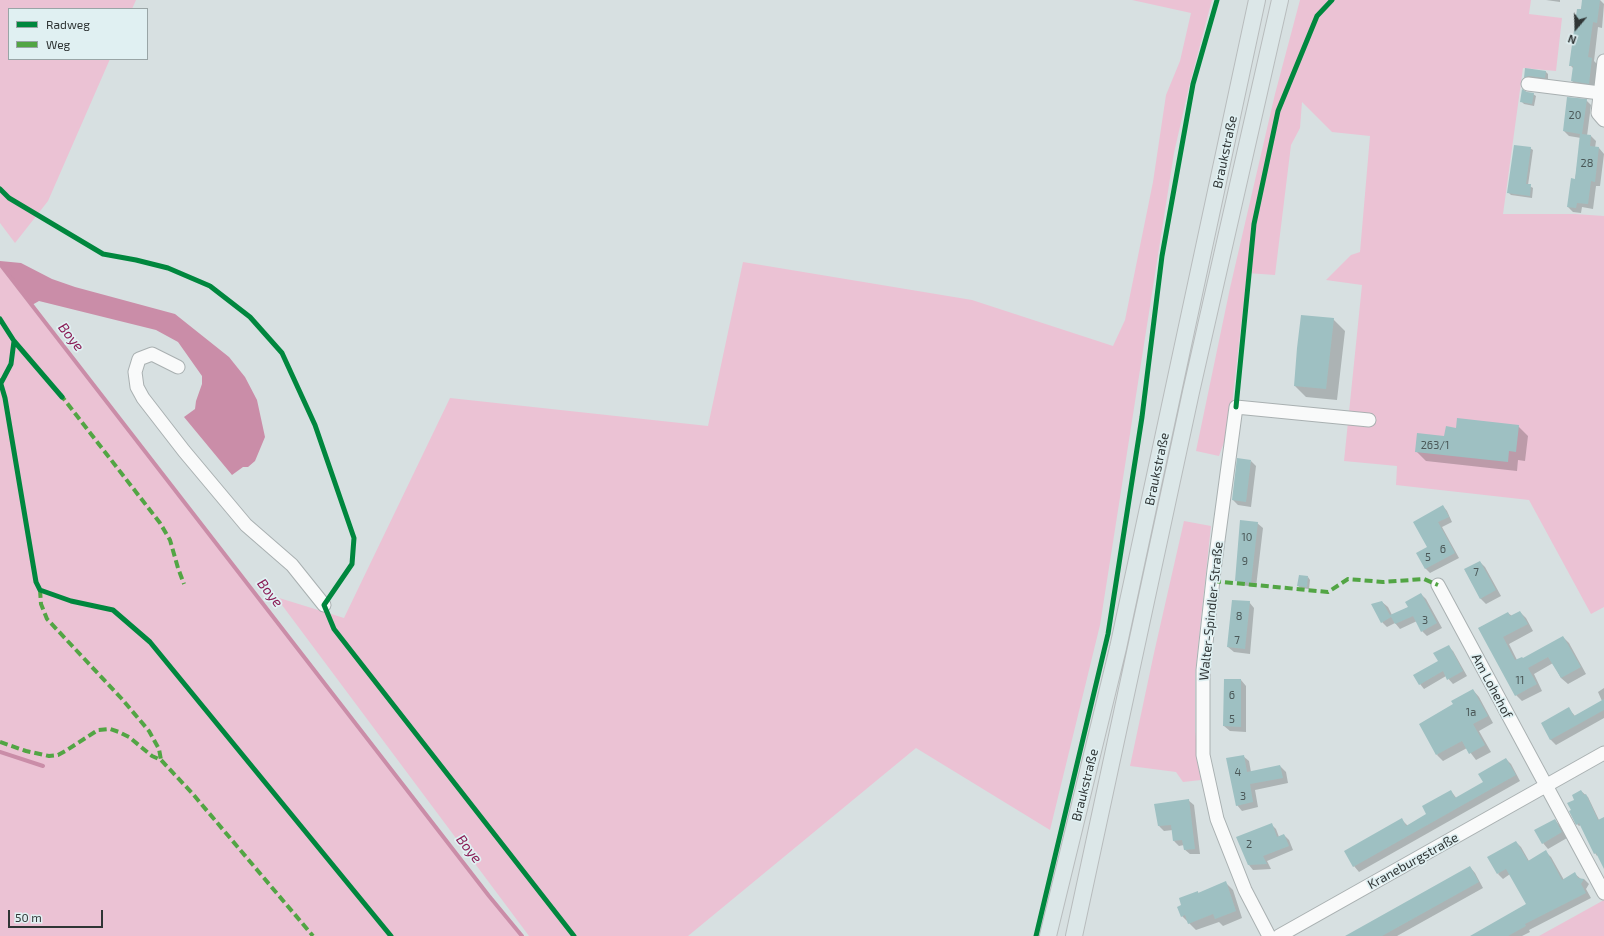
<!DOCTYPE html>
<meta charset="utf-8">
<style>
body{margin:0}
#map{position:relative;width:1604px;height:936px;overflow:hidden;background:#d7e0e1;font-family:"Exo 2",sans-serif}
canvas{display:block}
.legend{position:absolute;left:8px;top:8px;width:140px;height:52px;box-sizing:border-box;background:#e0f0f2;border:1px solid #99a5a6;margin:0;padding:5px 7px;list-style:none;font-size:12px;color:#2f3535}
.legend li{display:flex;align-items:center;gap:8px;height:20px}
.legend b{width:20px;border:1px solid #99a5a6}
.north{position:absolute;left:1556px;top:8px;width:40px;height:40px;-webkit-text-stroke:3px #e0f0f2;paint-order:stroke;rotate:199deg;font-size:11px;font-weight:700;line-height:16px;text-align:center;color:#2f3535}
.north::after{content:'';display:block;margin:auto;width:14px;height:18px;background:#2f3535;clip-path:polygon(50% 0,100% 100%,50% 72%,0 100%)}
.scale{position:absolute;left:8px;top:910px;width:95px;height:18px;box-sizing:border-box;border:2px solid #2f3535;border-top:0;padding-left:5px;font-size:12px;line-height:14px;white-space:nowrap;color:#2f3535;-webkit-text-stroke:3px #e0f0f2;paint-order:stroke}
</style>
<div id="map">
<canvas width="1604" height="936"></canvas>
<ul class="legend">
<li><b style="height:5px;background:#00873e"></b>Radweg</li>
<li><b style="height:5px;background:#52a544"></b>Weg</li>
</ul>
<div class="north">N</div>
<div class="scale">50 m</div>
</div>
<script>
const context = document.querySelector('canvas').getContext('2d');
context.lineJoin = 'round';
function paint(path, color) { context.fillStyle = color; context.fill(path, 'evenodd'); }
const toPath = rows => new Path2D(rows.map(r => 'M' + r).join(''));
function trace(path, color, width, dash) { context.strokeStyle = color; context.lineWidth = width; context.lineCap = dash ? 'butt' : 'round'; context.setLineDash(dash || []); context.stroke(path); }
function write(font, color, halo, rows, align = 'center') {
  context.font = font + ' "Exo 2",sans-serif'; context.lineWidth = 3.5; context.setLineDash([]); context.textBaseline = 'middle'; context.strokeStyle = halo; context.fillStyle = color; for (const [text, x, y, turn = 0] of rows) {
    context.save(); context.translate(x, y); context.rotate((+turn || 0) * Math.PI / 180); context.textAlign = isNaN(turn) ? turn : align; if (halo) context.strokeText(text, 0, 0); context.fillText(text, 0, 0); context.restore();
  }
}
paint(toPath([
 [0,0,136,0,132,9,9,9,9,59,110,59,48,201,15,243,0,223],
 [1132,0,1212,0,1189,87,1174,153,1100,625,1050,830,916,748,688,936,529,936,276,597,344,618,450,398,708,426,743,262,972,300,1113,346,1125,320,1153,182,1166,95,1180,61,1191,13],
 [1300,0,1531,0,1529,14,1562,18,1556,71,1523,68,1503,214,1575,214,1604,216,1604,607,1591,614,1529,500,1396,485,1397,466,1344,461,1362,285,1326,280,1351,255,1360,252,1370,136,1332,132,1302,102,1300,128,1291,145,1275,275,1247,273,1231,414,1226,437,1219,456,1196,451,1230,288,1275,94],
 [0,267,522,936,0,936],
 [1184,521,1211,526,1195,675,1195,731,1201,780,1183,782,1176,772,1130,766,1154,653],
 [1604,900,1604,936,1539,936]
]), '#ebc2d4');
paint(toPath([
 [0,261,21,263,52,279,75,287,175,314,229,357,245,377,257,400,265,437,255,461,248,467,243,467,232,475,184,417,195,409,196,401,202,384,202,376,178,342,156,330,39,301,32,305,0,264]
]), '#ca8da8');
paint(toPath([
 [1546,0,1560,0,1560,2],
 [1583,0,1600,0,1604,4,1602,28,1598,27,1594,61,1597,64,1594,88,1578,86,1572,81,1574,69,1570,65],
 [1526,69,1546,72,1548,74,1548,80,1527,79,1525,77],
 [1526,93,1533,94,1536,96,1534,106,1524,104,1522,102],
 [1586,100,1591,105,1587,136,1591,136,1596,141,1595,148,1599,148,1604,154,1600,186,1596,186,1593,209,1582,207,1581,213,1573,212,1568,207,1575,180,1581,138,1569,136,1564,131],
 [1530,148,1533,150,1528,185,1533,188,1532,198,1511,195,1508,192],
 [1333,319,1345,331,1337,400,1306,397,1295,386],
 [1518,426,1528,436,1525,461,1518,460,1517,471,1426,461,1416,451,1444,437,1457,429],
 [1251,461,1256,466,1251,507,1238,505,1233,500],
 [1443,506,1447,511,1452,522,1442,527,1459,558,1430,573,1426,569,1418,554,1429,548],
 [1257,523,1263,528,1256,587,1241,585,1236,580],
 [1480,562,1485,567,1501,596,1486,604,1481,599,1465,570],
 [1308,577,1310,580,1309,589,1301,588,1298,586],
 [1421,594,1426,599,1442,628,1427,636,1422,631,1417,621,1400,629,1395,623,1387,627,1382,622,1382,602,1388,607,1392,615,1409,607],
 [1249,602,1254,608,1250,654,1234,652,1228,647],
 [1520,612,1526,618,1533,631,1509,644,1517,660,1523,659,1563,637,1569,643,1586,674,1568,684,1561,678,1553,663,1534,674,1542,691,1522,701,1516,695,1479,628,1508,613,1512,616],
 [1448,646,1453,651,1467,676,1453,684,1446,676,1424,689,1420,684,1439,662],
 [1241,680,1246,686,1246,732,1230,731,1224,726],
 [1604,688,1604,718,1556,745,1551,740,1542,723,1569,709,1575,716,1602,701,1598,692],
 [1473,690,1479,697,1493,723,1479,731,1491,752,1476,760,1467,748,1443,761,1437,755,1455,705],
 [1243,756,1249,761,1251,772,1280,766,1286,772,1288,783,1255,790,1258,807,1242,811,1237,805],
 [1506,759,1511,764,1520,781,1359,872,1354,866,1402,820,1408,826,1428,815,1451,791,1457,799,1484,783],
 [1581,791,1588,797,1599,820,1604,826,1604,866,1598,855,1597,856,1595,853,1581,825,1579,826,1577,824,1575,800],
 [1188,800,1194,805,1200,854,1190,854,1184,849,1184,845,1179,846,1174,841,1173,830,1164,831,1159,826,1156,805],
 [1555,820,1560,826,1567,838,1548,849,1543,843],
 [1271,824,1276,829,1279,837,1284,835,1289,840,1293,850,1267,861,1271,869,1253,870,1249,865],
 [1516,842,1521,847,1529,861,1546,852,1551,857,1564,880,1575,874,1581,879,1584,879,1589,884,1586,889,1591,898,1529,930,1530,932,1522,936,1472,936,1527,904,1510,874,1503,879,1498,874],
 [1470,867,1475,873,1483,888,1397,936,1349,936],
 [1226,883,1233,890,1242,918,1223,926,1219,922,1196,930,1182,916,1198,892,1199,894]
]), '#0003');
trace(toPath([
 [0,264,489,896,522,936],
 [0,752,43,766]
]), '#ca8da8', 4);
paint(toPath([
 [1582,0,1600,0,1597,23,1593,22,1588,57,1592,58,1589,84,1571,81,1573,66,1569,66,1577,9,1581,9],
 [1525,68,1546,71,1545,78,1529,76,1524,78],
 [1522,89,1527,92,1534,93,1532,104,1520,102],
 [1567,97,1587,99,1582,134,1591,135,1590,146,1599,147,1595,182,1591,181,1588,204,1577,203,1576,208,1567,207,1571,178,1575,179,1580,134,1563,131],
 [1514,145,1531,147,1526,184,1531,184,1530,196,1507,193],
 [1301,315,1334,318,1326,389,1294,386,1297,348],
 [1457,418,1519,425,1516,452,1509,451,1508,462,1415,452,1417,433,1444,436,1446,426,1456,428],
 [1237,458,1251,460,1246,502,1232,500],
 [1443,505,1449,517,1438,522,1455,553,1425,569,1416,553,1427,547,1413,522],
 [1240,520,1258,522,1251,583,1235,581],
 [1480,561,1496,590,1480,599,1464,569],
 [1299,575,1308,576,1307,587,1297,586],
 [1421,593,1437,623,1421,632,1413,616,1395,624,1390,615,1408,607,1405,602],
 [1232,600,1250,601,1245,649,1227,647],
 [1382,601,1391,617,1381,623,1371,604],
 [1520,611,1528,624,1503,637,1515,660,1522,657,1523,658,1563,636,1581,667,1561,678,1548,657,1528,668,1537,684,1515,696,1478,628,1508,612,1510,616],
 [1449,645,1463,671,1447,680,1443,671,1419,685,1413,675,1438,661,1433,653],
 [1224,679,1241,679,1241,727,1223,726],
 [1473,689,1488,716,1473,724,1485,745,1469,754,1462,741,1436,755,1419,724,1453,704,1451,701],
 [1604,699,1604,710,1550,740,1541,723,1569,707,1574,716],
 [1244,755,1247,772,1280,765,1283,778,1250,784,1253,802,1236,806,1226,758],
 [1506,758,1516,775,1353,867,1344,851,1402,818,1406,826,1426,814,1422,806,1451,790,1455,798,1483,782,1478,774],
 [1581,790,1584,795,1586,794,1598,820,1604,817,1604,869,1596,853,1594,854,1579,823,1576,825,1569,811,1571,810,1567,803,1574,800,1572,795],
 [1189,799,1195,849,1184,850,1182,840,1173,841,1171,825,1158,826,1154,804],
 [1555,819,1562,832,1542,844,1534,830],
 [1272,823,1277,837,1284,834,1289,846,1263,856,1267,864,1248,865,1236,837],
 [1516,841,1528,861,1546,850,1562,880,1575,872,1578,878,1584,879,1581,884,1586,893,1525,924,1526,926,1508,936,1470,936,1526,904,1506,869,1497,874,1487,857],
 [1470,866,1479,882,1382,936,1345,936],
 [1226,881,1236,911,1215,919,1213,914,1188,924,1185,915,1181,917,1177,907,1181,905,1179,898,1198,891,1198,893]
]), '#9ec0c2');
const minor = toPath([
 [1604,61,1598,113,1604,120],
 [1528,84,1600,93],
 [178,367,152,354,139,359,135,372,137,387,143,398,184,451,246,525,292,565,324,605],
 [1438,585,1604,893],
 [1269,936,1245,890,1217,819,1203,755,1203,670,1214,570,1236,407,1369,420],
 [1279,936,1604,753]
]);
const major = toPath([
 [1048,936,1118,648,1257,0],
 [1074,936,1191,392,1280,0]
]);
trace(minor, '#a9b0b1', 15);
trace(major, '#b8bcbd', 18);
trace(minor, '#f9fafa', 13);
trace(major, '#dce7e8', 16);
trace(toPath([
 [60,394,160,523,170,540,178,568,184,584],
 [1213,581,1328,592,1348,579,1383,582,1424,579,1438,585],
 [40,590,41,604,47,619,122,699,149,731,159,749,161,760],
 [0,742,26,751,49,756,58,755,67,750,98,730,110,729,119,732,129,737,152,756,161,760,192,793,313,936]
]), '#52a544', 4, [8, 4]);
trace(toPath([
 [0,189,9,198,103,254,136,260,168,268,210,286,250,317,282,353,315,425,354,538,352,564,324,605,334,629,574,936],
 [0,319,14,341,11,364,1,383],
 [14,341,62,397],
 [0,381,5,398,36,582,40,590,71,601,113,610,150,642,391,936],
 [1236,407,1254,224,1278,111,1317,16,1332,0],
 [1036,936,1108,634,1142,417,1162,256,1193,84,1217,0]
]), '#00873e', 5);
write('11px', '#4b5858', null, [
 ["20",1575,115],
 ["28",1587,163],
 ["263/1",1435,445],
 ["10",1247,537],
 ["6",1443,549],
 ["5",1428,557],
 ["9",1245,561],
 ["7",1476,572],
 ["8",1239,616],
 ["3",1425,620],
 ["7",1237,640],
 ["11",1520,680],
 ["6",1232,695],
 ["1a",1471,712],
 ["5",1232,719],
 ["4",1238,772],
 ["3",1243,796],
 ["2",1249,844]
]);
write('13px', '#2f3535', '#e0f0f2', [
 ["Braukstraße",1225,152,-78],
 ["Braukstraße",1157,469,-78],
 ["Walter-Spindler-Straße",1211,611,-84],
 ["Am Lohehof",1492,686,62],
 ["Braukstraße",1085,785,-76],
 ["Kraneburgstraße",1413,861,-29]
]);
write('italic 14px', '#8a1b55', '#e0f0f2', [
 ["Boye",71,337,52],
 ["Boye",270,593,52],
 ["Boye",469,849,52]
]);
</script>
